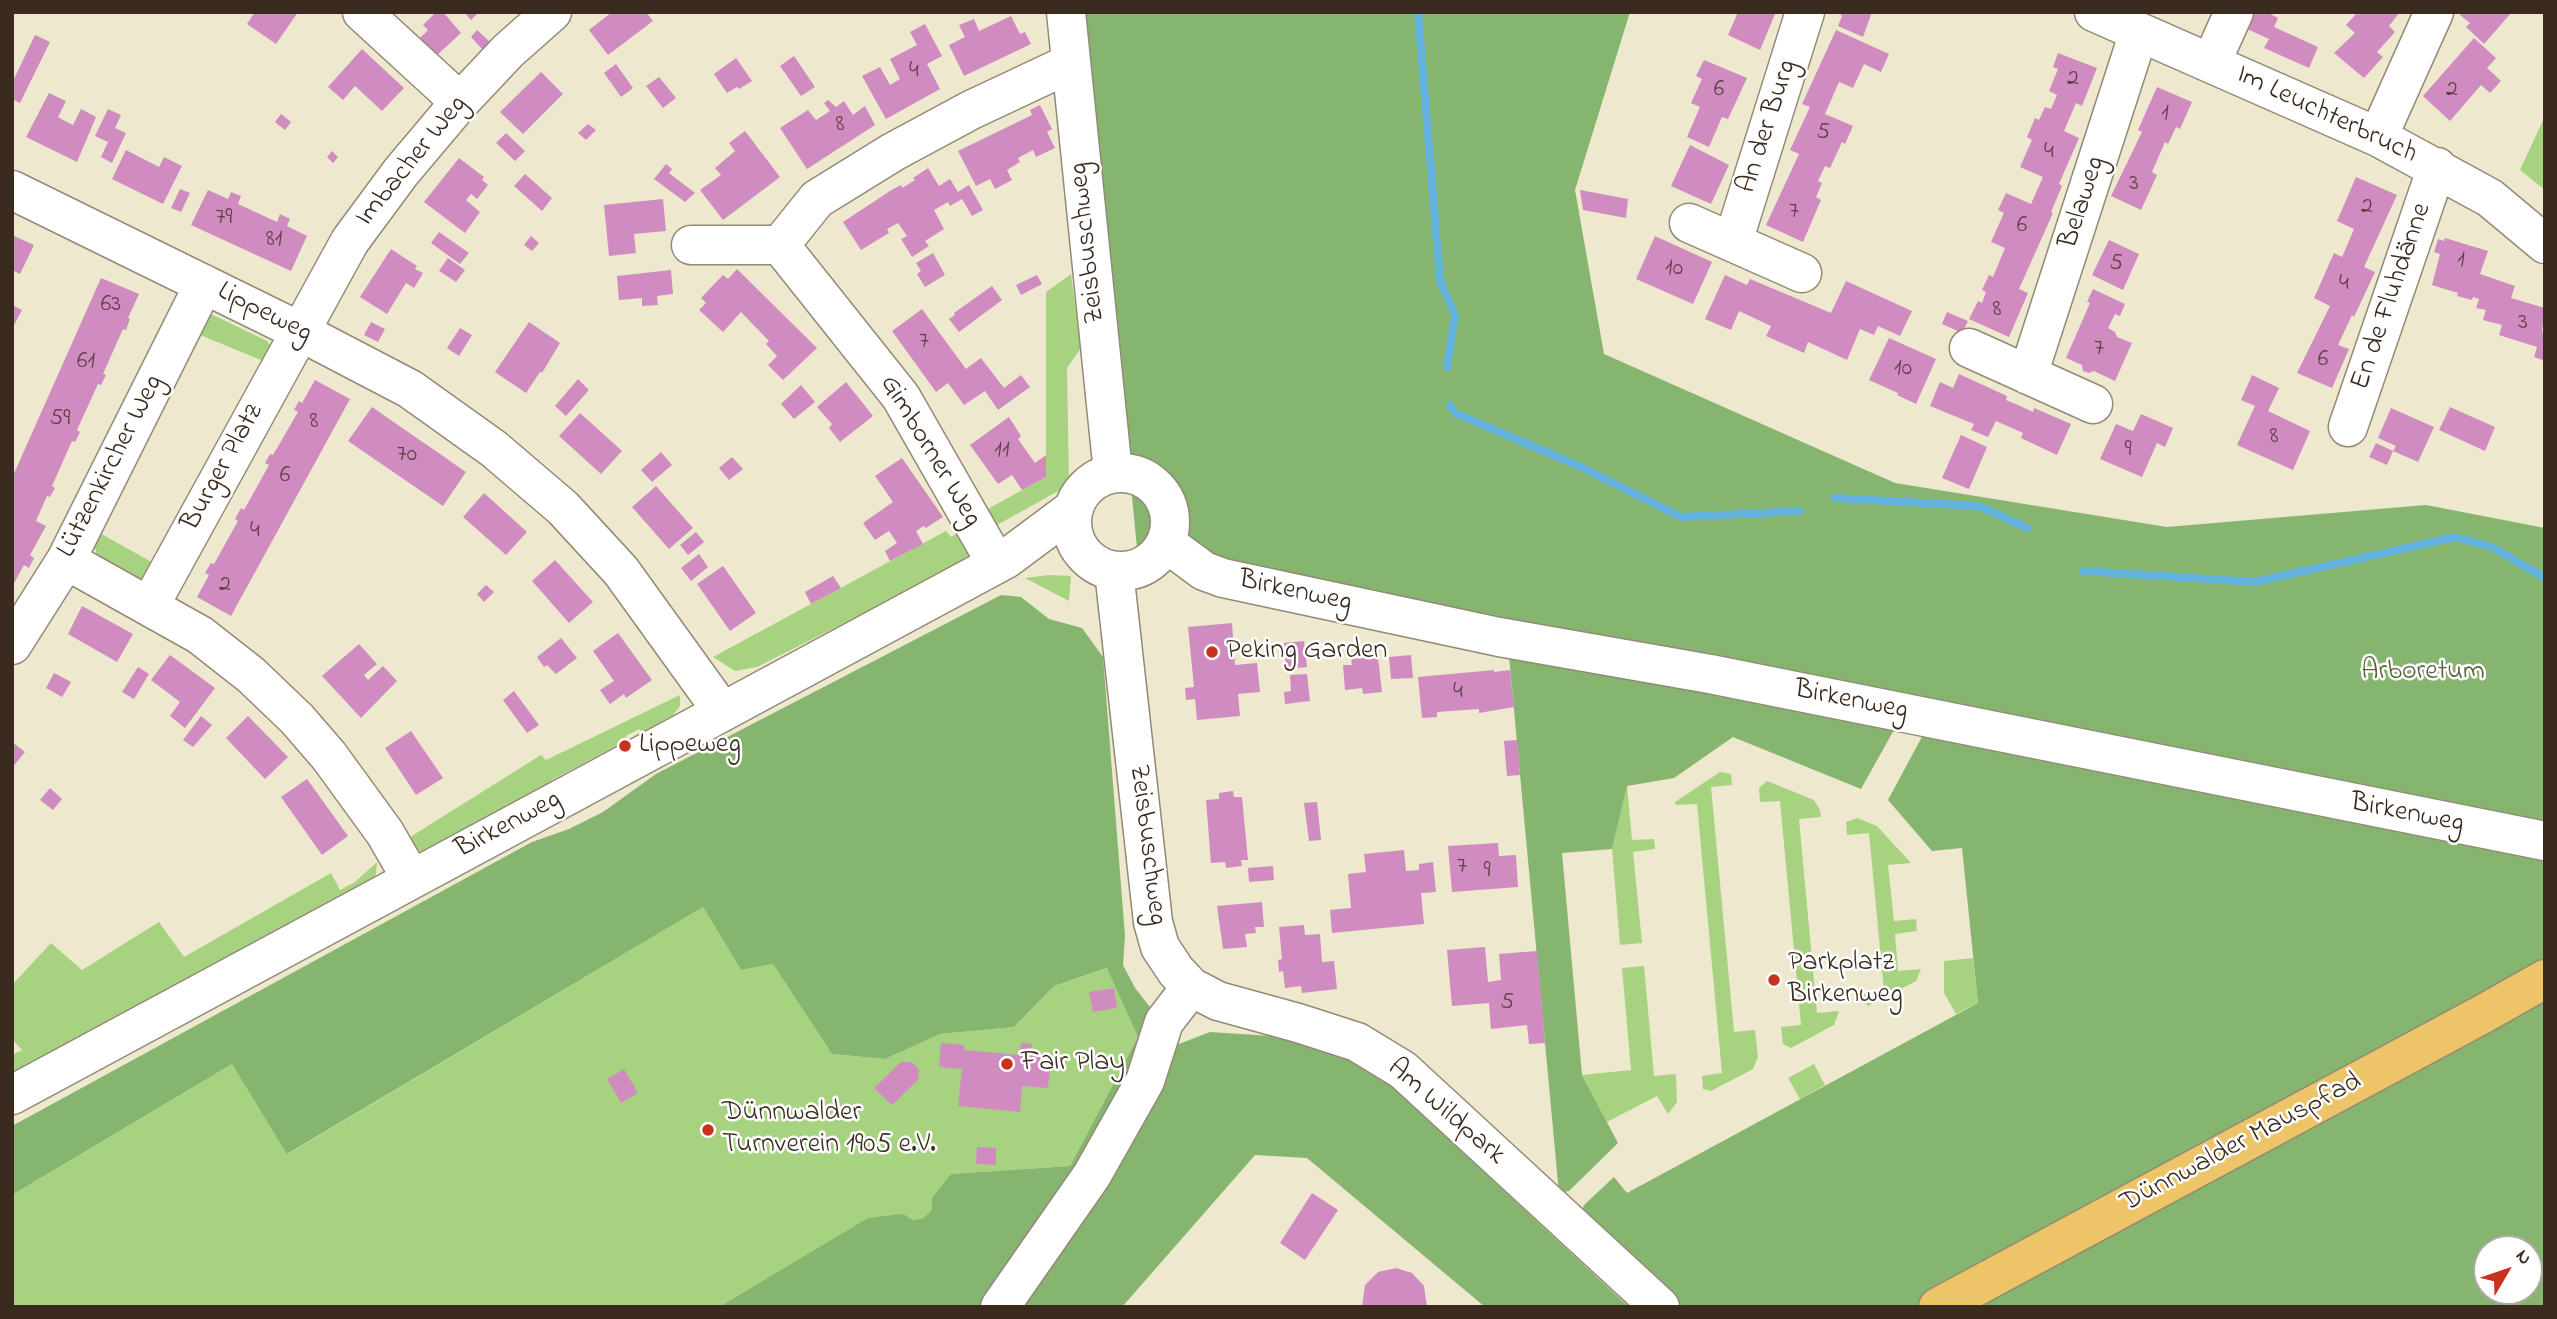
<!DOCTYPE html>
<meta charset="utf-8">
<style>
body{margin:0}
#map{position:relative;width:2557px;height:1319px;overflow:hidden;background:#ede8ce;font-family:"Indie Flower",sans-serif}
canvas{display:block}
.frame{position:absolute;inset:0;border:14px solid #3b2a1e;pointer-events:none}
.north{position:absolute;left:2473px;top:1235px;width:70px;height:70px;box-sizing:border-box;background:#fff;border:2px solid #b1aaa5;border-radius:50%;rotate:51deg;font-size:19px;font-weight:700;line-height:28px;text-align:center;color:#3b2a1e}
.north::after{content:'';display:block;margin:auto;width:24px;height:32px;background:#c8321e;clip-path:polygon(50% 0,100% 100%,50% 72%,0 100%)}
</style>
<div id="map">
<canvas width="2557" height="1319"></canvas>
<div class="frame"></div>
<div class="north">N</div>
</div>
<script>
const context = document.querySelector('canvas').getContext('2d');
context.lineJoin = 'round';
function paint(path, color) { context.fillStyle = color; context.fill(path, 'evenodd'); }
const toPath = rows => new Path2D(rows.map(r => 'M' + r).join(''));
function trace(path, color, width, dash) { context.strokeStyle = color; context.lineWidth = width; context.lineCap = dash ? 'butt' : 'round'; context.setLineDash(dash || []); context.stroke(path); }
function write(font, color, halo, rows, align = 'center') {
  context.font = font + ' "Indie Flower",sans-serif'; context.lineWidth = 5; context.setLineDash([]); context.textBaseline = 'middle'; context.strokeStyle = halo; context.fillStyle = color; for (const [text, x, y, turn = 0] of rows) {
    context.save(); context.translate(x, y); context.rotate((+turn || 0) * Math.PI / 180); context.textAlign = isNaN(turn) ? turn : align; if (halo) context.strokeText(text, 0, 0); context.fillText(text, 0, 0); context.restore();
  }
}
paint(toPath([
 [2545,116,2545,190,2520,170],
 [1071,274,1081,348,1067,368,1069,485,997,525,986,510,1046,477,1046,292],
 [211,314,267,341,271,346,268,363,193,332,203,317],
 [973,525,973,558,757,667,735,671,713,657,946,531,951,537],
 [96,531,157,565,148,575,136,580,97,556,94,544],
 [1049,575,1071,576,1069,601,1025,578],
 [680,695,680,706,673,715,642,733,639,729,626,736,627,740,552,780,546,792,428,854,415,849,407,839,541,755,546,760],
 [1720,772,1731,774,1732,785,1711,787,1734,1032,1755,1030,1758,1057,1753,1069,1711,1091,1703,1089,1702,1076,1722,1073,1697,804,1676,805,1675,802],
 [1767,781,1814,800,1820,810,1821,817,1799,819,1817,1013,1839,1011,1834,1025,1791,1048,1783,1044,1781,1027,1801,1025,1780,801,1760,802,1759,788],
 [1627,785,1632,840,1654,839,1655,849,1633,852,1642,943,1620,945,1612,849],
 [1857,818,1877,826,1911,863,1888,865,1894,921,1916,919,1917,931,1895,934,1898,971,1921,969,1916,981,1868,1006,1862,1001,1862,994,1884,991,1869,833,1847,835,1846,822],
 [377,862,375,883,12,1080,12,1055,22,1050,12,1039,12,985,51,943,82,970,159,922,184,957,331,873,340,890,355,882],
 [703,907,741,970,773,964,832,1054,885,1059,940,1034,1014,1027,1054,986,1108,968,1138,1037,1070,1166,951,1174,932,1209,924,1218,913,1220,868,1219,719,1307,12,1307,12,1195,232,1064,288,1154],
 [1973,958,1978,1003,1956,1014,1944,993,1944,961],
 [1644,966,1654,1076,1676,1074,1677,1102,1668,1114,1657,1096,1607,1122,1582,1075,1631,1070,1622,968],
 [1814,1064,1825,1085,1800,1099,1788,1078]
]), '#a7d380');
paint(toPath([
 [1085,12,1630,12,1575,190,1604,354,1895,483,2167,527,2426,505,2545,528,2545,1307,1653,1307,1581,1214,1584,1205,1614,1177,1627,1193,1978,1003,1962,848,1932,851,1888,800,1924,733,1895,728,1861,789,1733,737,1674,778,1627,786,1612,849,1562,853,1582,1075,1618,1143,1569,1191,1559,1193,1506,624,1137,548],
 [2487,1249,2529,1249,2529,1291,2487,1291],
 [1001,595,1021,597,1049,619,1082,628,1103,657,1125,936,1123,965,1135,988,1179,1044,1210,1032,1271,1036,1344,1057,1389,1084,1629,1307,1485,1307,1307,1158,1255,1155,1122,1307,719,1307,868,1218,903,1214,913,1220,924,1218,932,1209,932,1198,951,1174,1070,1166,1138,1037,1107,968,1054,986,1014,1027,940,1034,885,1059,832,1054,773,964,741,970,703,907,287,1154,232,1064,12,1195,12,1126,532,842,569,829,603,812,656,774]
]), '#85b56e');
trace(toPath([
 [1418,12,1440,281,1455,315,1447,367],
 [1450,405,1455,413,1579,466,1681,517,1800,511],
 [1835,498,1979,506,2027,528],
 [2083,571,2255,582,2455,537,2492,547,2545,578]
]), '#64b3de', 8);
paint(toPath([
 [255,12,298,12,276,44,247,24],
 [436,12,443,12,461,33,435,57,418,40,428,30,423,25],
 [464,12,479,12,471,20],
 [612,12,646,12,653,21,608,55,589,30],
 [1738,12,1771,12,1775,14,1760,50,1728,35],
 [1841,12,1872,12,1863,37,1838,26,1842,16,1840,14],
 [2254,12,2267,12,2278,18,2274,27,2318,47,2309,68,2264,48,2269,39,2247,29],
 [2361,12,2400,12,2389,26,2395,32,2377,52,2383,57,2364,78,2334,53,2355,33,2346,25,2357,13,2359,15],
 [2463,12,2512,12,2484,44,2466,27,2470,23,2460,15],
 [1011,16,1020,34,1025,32,1031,44,964,76,949,45,965,37,959,25,974,19,979,31],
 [925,24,942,56,927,64,940,89,886,119,862,76,880,67,890,85,900,79,890,59,917,45,910,32],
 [477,30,490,42,483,50,471,37],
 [1836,30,1889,54,1881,72,1864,64,1853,88,1839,82,1825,114,1853,126,1845,144,1842,142,1830,168,1825,166,1818,181,1822,183,1816,197,1821,200,1803,242,1766,225,1799,154,1790,150,1810,107,1802,104],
 [35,35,50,42,20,103,12,99,12,83],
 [2474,38,2496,58,2487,68,2501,81,2490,93,2481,85,2450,121,2423,96],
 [362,49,404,88,382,111,355,86,343,100,328,87],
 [2058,53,2097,68,2082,106,2076,103,2064,131,2079,138,2059,184,2062,186,2051,212,2053,213,2019,289,2028,293,2009,337,1969,319,1978,301,1982,303,1986,292,1982,290,1989,275,1993,277,2005,248,1991,242,2004,213,1998,210,2006,193,2031,204,2043,177,2020,167,2032,140,2027,137,2035,118,2039,120,2045,107,2051,109,2057,95,2049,91,2058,69,2053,67],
 [794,56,815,87,801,96,780,66],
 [736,58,752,81,739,89,737,87,727,93,714,74],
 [1704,60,1747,78,1728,119,1722,117,1709,147,1687,137,1700,107,1691,103,1702,79,1696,76],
 [616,64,633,88,621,97,604,73],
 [541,72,563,94,523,134,500,112],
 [659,77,676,98,663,108,646,86],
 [2157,87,2192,102,2180,129,2176,127,2168,144,2165,142,2152,172,2157,175,2141,210,2111,196,2142,132,2138,130],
 [49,93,66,101,58,117,65,121,73,125,81,109,96,117,77,162,26,137],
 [828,100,836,107,844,101,853,115,865,106,875,125,807,169,780,128,808,110,816,120,830,111,824,103],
 [1040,105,1052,129,1047,132,1055,148,1036,157,1033,150,1018,158,1020,162,1007,170,1012,180,995,189,990,179,976,186,958,151,1032,115,1030,110],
 [108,109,121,115,115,128,126,133,112,163,101,157,108,142,95,136],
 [281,114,291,122,285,130,275,122],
 [588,124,596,130,586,140,578,133],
 [745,131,780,177,723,220,700,190,721,175,715,168,735,151,729,143],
 [506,133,525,151,515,161,496,143],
 [1690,145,1729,165,1711,204,1671,186],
 [126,150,159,167,164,157,182,166,163,204,112,179],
 [332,151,338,157,333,163,327,157],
 [459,158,484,177,482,180,488,185,477,199,471,194,466,200,480,212,465,233,424,202],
 [666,164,672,169,669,173,695,193,685,202,654,179],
 [928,168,939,186,950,179,958,192,969,185,983,210,972,216,962,199,950,206,948,202,934,210,944,229,925,241,929,246,912,257,901,239,907,236,898,223,887,229,889,233,861,250,843,222,893,189,901,185,902,188,915,180,913,178],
 [525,174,552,198,542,211,514,186],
 [2356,177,2397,195,2364,267,2375,272,2354,317,2352,315,2338,345,2349,349,2332,388,2297,373,2330,306,2314,298,2334,253,2342,257,2354,229,2337,221],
 [180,189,190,193,181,212,171,208],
 [208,190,228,199,231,192,241,196,238,204,277,222,280,214,290,219,287,226,307,236,291,271,191,225],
 [1580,190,1628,199,1626,218,1583,210],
 [663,199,666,231,634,234,636,253,609,256,604,205],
 [439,232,469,253,460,264,431,243],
 [12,235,34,245,20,274,12,270],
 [531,236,539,243,532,251,524,245],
 [1655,236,1712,262,1693,304,1636,279],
 [2445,238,2488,251,2480,274,2515,286,2511,298,2545,308,2542,332,2545,333,2545,361,2534,357,2537,347,2499,335,2502,325,2483,320,2486,310,2476,308,2479,299,2473,297,2472,300,2457,296,2458,293,2432,285,2440,254,2434,252,2438,239,2444,241],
 [2109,240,2139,254,2123,290,2092,275],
 [391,249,417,266,415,269,423,273,414,288,406,283,387,314,360,297],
 [933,253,945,275,925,287,917,274,921,271,916,263],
 [448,258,465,270,456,282,439,271],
 [737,269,817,348,783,380,768,365,777,356,766,344,769,341,741,312,723,332,699,310,706,303,701,298,723,275,728,279],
 [671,270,673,294,657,296,658,305,642,306,642,298,619,300,617,276],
 [1037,275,1042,284,1021,295,1016,285],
 [1725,275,1747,285,1750,279,1831,313,1846,281,1912,311,1900,336,1878,326,1874,335,1860,329,1847,360,1808,342,1804,353,1766,336,1771,326,1739,311,1731,330,1705,319],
 [101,278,139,294,128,318,130,319,126,330,123,329,103,374,106,375,101,385,98,384,77,430,80,432,75,442,72,441,52,486,55,488,50,497,47,496,36,521,46,526,30,555,34,558,29,568,24,565,12,587,12,478],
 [992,286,1002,300,959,332,949,319,955,315,954,313],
 [2093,289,2125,304,2120,316,2115,314,2108,328,2115,332,2117,337,2132,343,2115,381,2094,371,2089,373,2083,371,2082,365,2066,358,2090,303,2087,302],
 [12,305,22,310,12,329],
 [922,309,966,369,981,358,1004,388,1021,375,1030,387,998,410,985,391,964,405,948,383,936,392,892,331],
 [1947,312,1968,321,1962,333,1942,324],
 [371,322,385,329,378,342,364,335],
 [529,322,560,343,542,373,540,372,526,393,495,372],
 [460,328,472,335,459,356,447,348],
 [1889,338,1936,359,1916,404,1897,395,1898,393,1869,380],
 [1959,374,2007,396,2006,400,2018,405,2033,412,2034,408,2071,424,2057,455,2021,438,2023,433,1996,421,1988,437,1971,430,1974,424,1930,406,1940,382,1953,388],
 [2252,375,2279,388,2268,411,2310,431,2293,470,2237,445,2255,406,2241,400],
 [578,379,589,390,566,416,555,406],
 [315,380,350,399,231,616,197,597,209,575,205,573,211,563,214,564,238,521,235,519,241,508,244,510,269,465,265,463,270,454,273,455,298,412,294,410,299,401,302,403],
 [846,382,873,416,840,442,829,428,832,424,817,407],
 [801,385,815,402,794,419,781,404],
 [372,407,466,472,443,506,348,441],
 [2450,407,2495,427,2485,451,2439,430],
 [2391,408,2434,427,2418,462,2393,451,2387,465,2369,457,2376,443,2393,451,2396,446,2378,438],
 [580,413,622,451,601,474,559,436],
 [2141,414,2173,428,2165,447,2157,443,2142,477,2100,459,2116,424,2133,431],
 [1009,417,1021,436,1018,439,1035,463,1046,455,1046,477,1022,490,1012,475,998,484,970,445],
 [1961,435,1987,447,1969,489,1942,478],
 [661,452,672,465,652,482,641,470],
 [732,457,743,469,729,480,719,468],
 [902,458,943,517,926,528,924,526,916,531,923,544,890,561,885,551,897,543,889,531,875,540,863,523,893,502,875,476],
 [656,486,693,528,669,549,632,507],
 [484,493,527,532,506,555,463,517],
 [696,532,704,542,688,555,680,545],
 [699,554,708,567,691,581,681,568],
 [555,560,593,602,569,623,532,581],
 [723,566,756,613,730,631,697,584],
 [833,576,841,588,811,604,805,592],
 [486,585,494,592,484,602,477,594],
 [82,606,133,634,117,662,68,634],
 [1232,623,1235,665,1257,663,1260,692,1238,694,1240,716,1197,720,1195,699,1186,700,1185,688,1194,687,1188,627],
 [618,633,652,680,626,698,624,694,610,704,600,690,614,681,593,651],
 [561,638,577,658,556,674,547,665,544,667,537,657],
 [1304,641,1307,667,1286,669,1284,643],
 [359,644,377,664,364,675,368,680,383,666,397,681,361,718,322,676],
 [170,655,215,688,185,728,170,716,180,702,151,680],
 [1411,655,1413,678,1391,679,1389,657],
 [1378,657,1382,692,1363,694,1362,688,1345,690,1343,665,1352,665,1351,659],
 [138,667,149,674,134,699,122,692],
 [1494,670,1494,672,1510,670,1514,707,1479,713,1479,709,1437,712,1437,717,1422,718,1418,677],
 [54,673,71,682,62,697,46,688],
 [1307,674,1310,701,1285,704,1284,692,1291,691,1290,675],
 [514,691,539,725,527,733,503,700],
 [201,716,212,725,193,747,183,740],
 [248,716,288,757,265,779,226,738],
 [411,731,443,778,416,795,385,748],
 [1517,740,1520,775,1507,776,1504,741],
 [12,742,25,752,12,768],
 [307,779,348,836,322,855,281,797],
 [50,788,62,799,53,810,40,800],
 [1233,791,1234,797,1242,797,1248,860,1241,860,1242,866,1226,868,1225,862,1211,863,1206,800,1219,799,1219,793],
 [1317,802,1321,840,1309,841,1304,803],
 [1498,843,1499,856,1516,855,1518,887,1452,892,1448,846],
 [1404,850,1406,871,1419,870,1419,864,1433,862,1436,892,1421,893,1424,924,1332,933,1330,910,1351,908,1348,874,1366,872,1364,854],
 [1273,866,1274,880,1249,882,1248,868],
 [1262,902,1264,927,1255,927,1256,933,1245,934,1247,947,1223,949,1217,906],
 [1304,925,1305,935,1320,934,1322,962,1334,961,1337,989,1302,993,1301,986,1285,988,1283,971,1279,972,1278,960,1282,959,1279,927],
 [1485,947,1488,982,1501,980,1499,954,1537,951,1545,1043,1529,1044,1527,1025,1491,1029,1489,1003,1452,1006,1447,950],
 [1114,988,1117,1008,1093,1012,1089,992],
 [941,1043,964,1045,964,1050,1020,1055,1021,1043,1032,1044,1031,1052,1052,1054,1048,1088,1022,1086,1020,1112,958,1106,962,1069,939,1067],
 [901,1062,912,1062,919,1070,918,1080,892,1105,874,1088],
 [624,1069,638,1093,621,1103,607,1079],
 [977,1147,996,1148,996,1165,976,1164],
 [1312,1193,1338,1210,1305,1260,1280,1243],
 [1396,1268,1412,1273,1424,1286,1427,1307,1362,1307,1365,1285,1378,1272]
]), '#d08cc1');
const minor = toPath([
 [362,12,460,102],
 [1066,12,1113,473],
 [2094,12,2378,137,2490,198,2545,244],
 [2211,63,2234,12],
 [2378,137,2434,12],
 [12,190,299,331,410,389,494,449,563,508,621,571,722,711],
 [1689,223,1802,273],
 [1733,242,1805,12],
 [691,245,780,245,817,199,893,152,971,110,1071,63],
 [780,245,901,397,996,563],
 [1969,348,2093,404],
 [2028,375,2139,32],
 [2348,427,2437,167],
 '1072 522a49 49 0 1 1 98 0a49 49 0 1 1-98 0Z',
 [1166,543,1204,571,1223,578,1499,637,1710,674,2545,841],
 [66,560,200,635,251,675,297,719,329,756,385,833,411,878],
 [1114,571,1153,922,1160,947,1176,971,1191,987,1218,1001,1298,1023,1357,1042,1403,1070,1660,1307],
 [150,605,350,241,401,172,460,102,508,51,552,12],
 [12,645,66,560,204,284],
 [12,1095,1006,559,1073,509],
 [1000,1307,1092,1175,1145,1081,1164,1022,1191,987]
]);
const major = toPath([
 [1938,1307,2483,1014,2545,979]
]);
trace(minor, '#948976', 41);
trace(major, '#948976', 41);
trace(minor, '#fff', 38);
trace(major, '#eec469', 38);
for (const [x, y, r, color] of [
 [1212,652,7,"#c8321e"],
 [625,746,7,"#c8321e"],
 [1774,980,7,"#c8321e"],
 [1007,1064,7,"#c8321e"],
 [708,1130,7,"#c8321e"]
]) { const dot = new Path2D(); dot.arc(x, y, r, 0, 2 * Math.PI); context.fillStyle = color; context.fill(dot); trace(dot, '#fff', 2.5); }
write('24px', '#604247', null, [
 ["4",914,72],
 ["2",2073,80],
 ["6",1719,91],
 ["2",2452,91],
 ["1",2165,115],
 ["8",840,126],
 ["5",1823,134],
 ["4",2049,153],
 ["3",2134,185],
 ["2",2367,208],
 ["7",1794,213],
 ["79",224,219],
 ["6",2022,227],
 ["81",274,241],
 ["1",2461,262],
 ["5",2116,265],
 ["10",1674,270],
 ["4",2344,285],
 ["63",111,306],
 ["8",1997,311],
 ["3",2523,324],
 ["7",924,343],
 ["7",2099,350],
 ["6",2323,361],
 ["61",86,363],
 ["10",1903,370],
 ["59",60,420],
 ["8",314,423],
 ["8",2274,438],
 ["9",2128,451],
 ["11",1002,452],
 ["70",407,456],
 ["6",285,477],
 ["4",255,532],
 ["2",225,586],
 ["4",1458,693],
 ["7",1462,868],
 ["9",1487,872],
 ["5",1507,1004]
]);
write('28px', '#3b2a1e', '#fff', [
 ["Im Leuchterbruch",2326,116,25],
 ["An der Burg",1769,127,-72],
 ["Imbacher Weg",413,162,-51],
 ["Belaweg",2084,203,-72],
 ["Zeisbuschweg",1089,243,-96],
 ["En de Fluhdänne",2393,297,-71],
 ["Lippeweg",264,314,27],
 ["Gimborner Weg",929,452,59],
 ["Lützenkircher Weg",112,467,-63],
 ["Burger Platz",224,468,-61],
 ["Birkenweg",1295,593,12],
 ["Birkenweg",1851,702,11],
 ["Birkenweg",2407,815,11],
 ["Birkenweg",509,826,-28],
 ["Zeisbuschweg",1146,845,83],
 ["Am Wildpark",1445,1113,41],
 ["Dünnwalder Mauspfad",2242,1144,-28]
]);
write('28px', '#3b2a1e', '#fff', [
 ["Peking Garden",1226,652],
 ["Lippeweg",639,746],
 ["Parkplatz",1788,964],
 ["Birkenweg",1788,996],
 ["Fair Play",1021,1064],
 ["Dünnwalder",722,1114],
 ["Turnverein 1905 e.V.",722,1146]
], 'left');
write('28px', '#5b5d3b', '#fff', [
 ["Arboretum",2423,673]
]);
</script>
